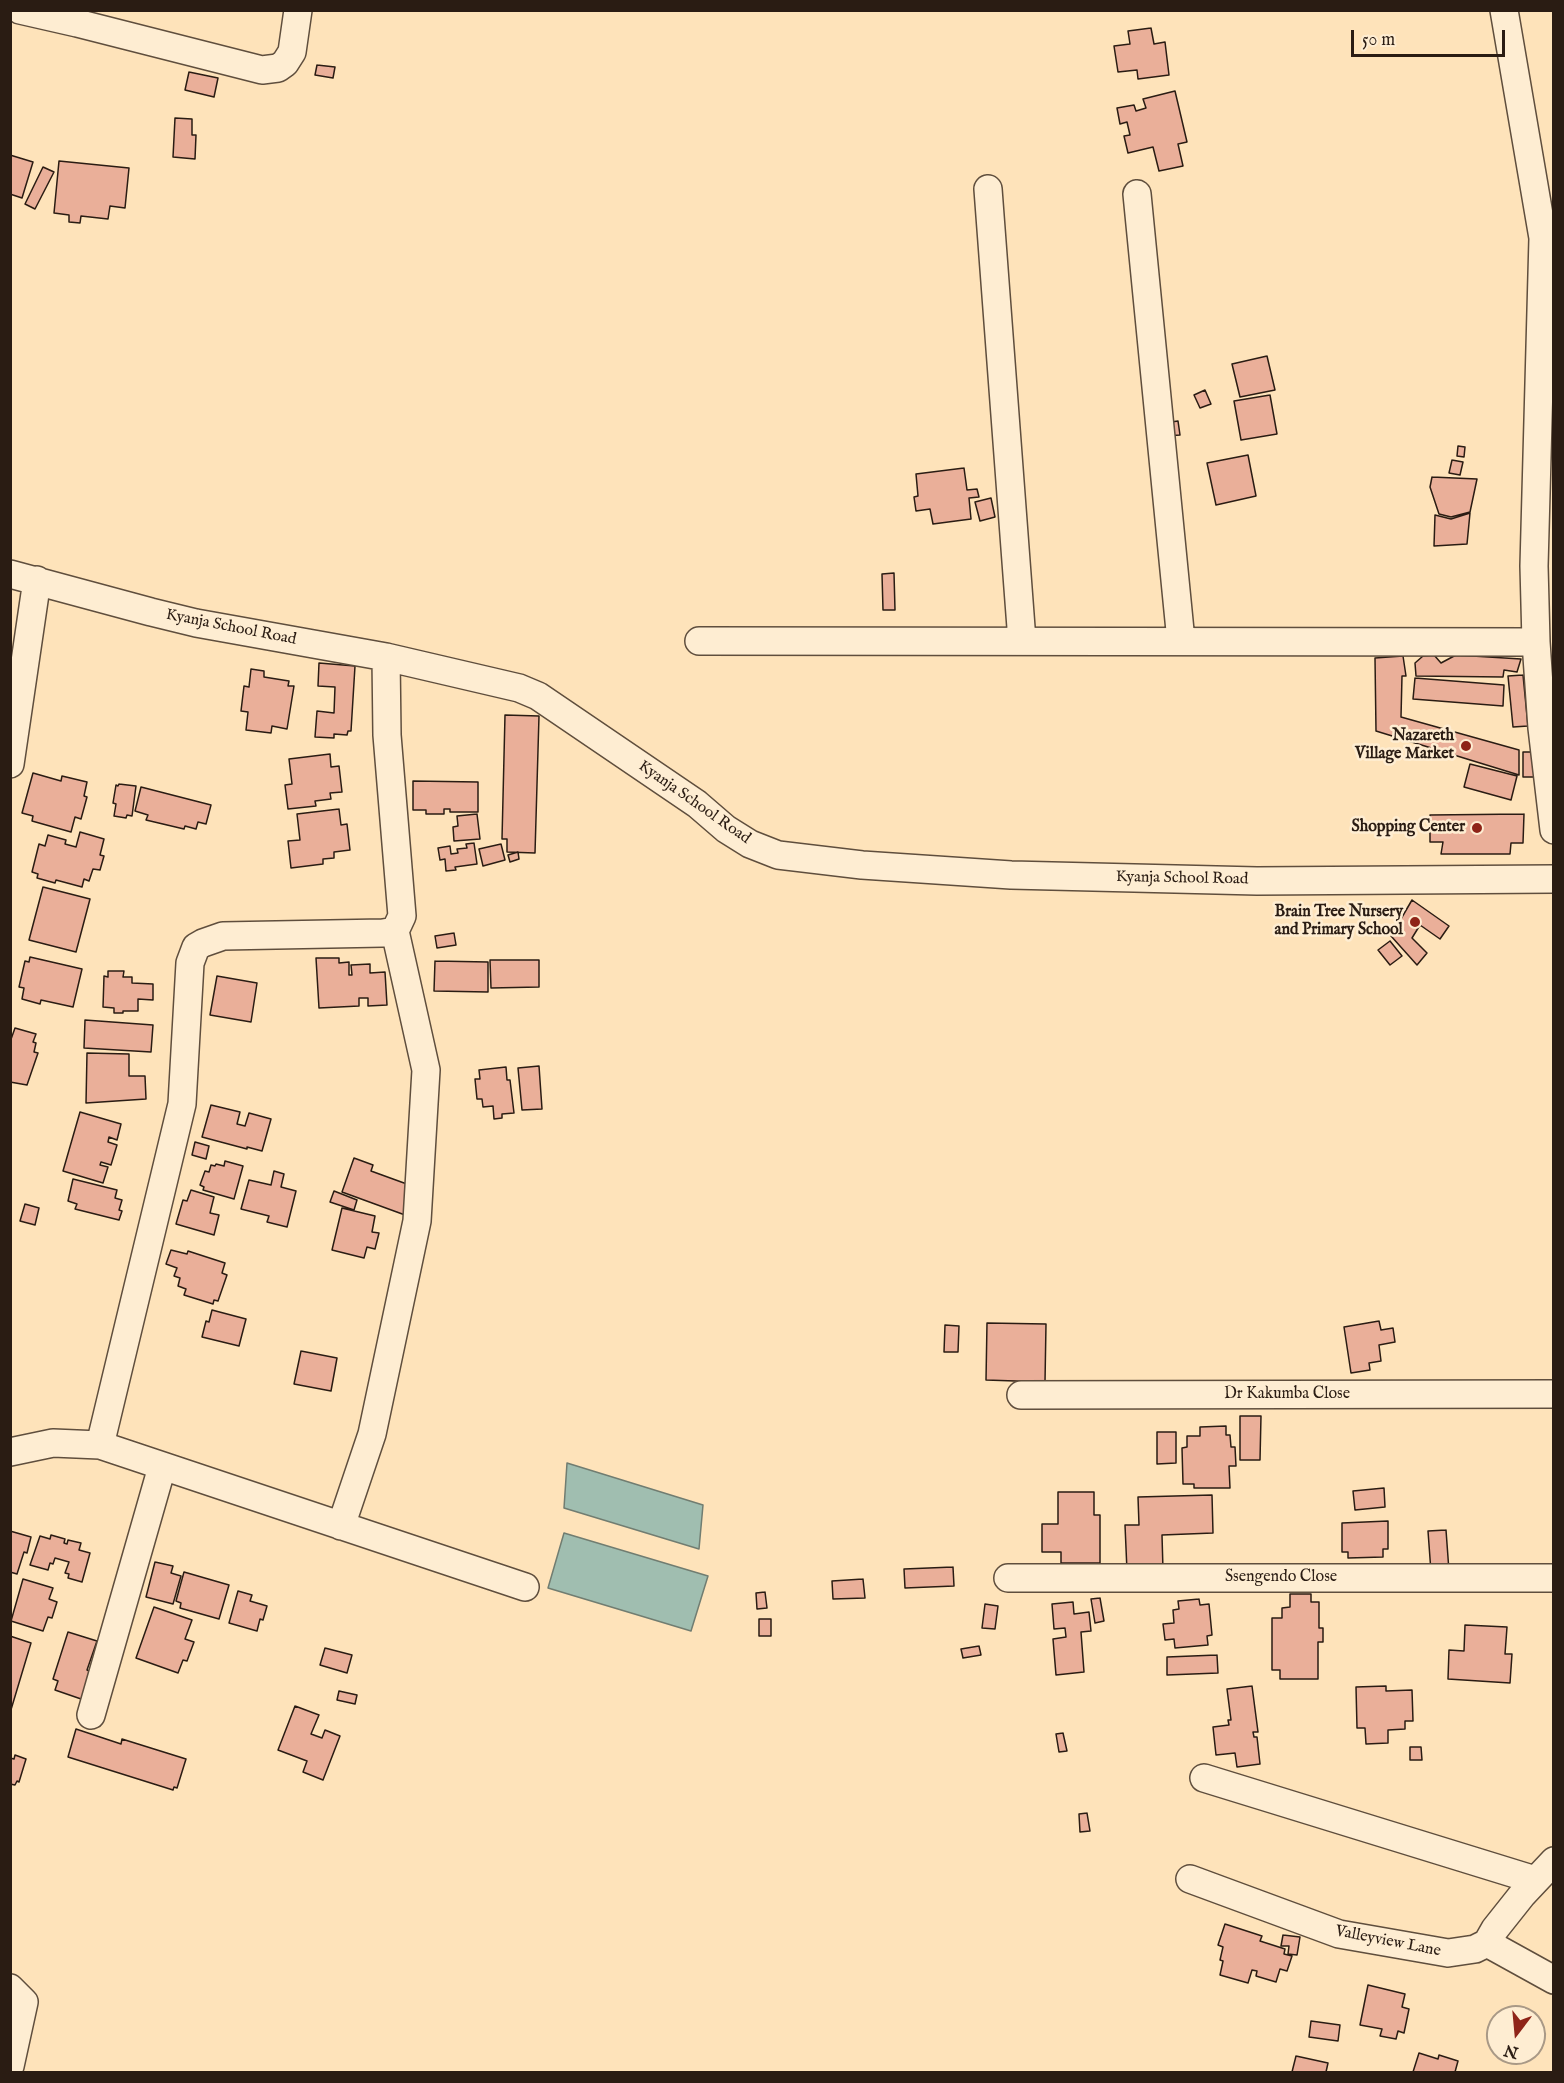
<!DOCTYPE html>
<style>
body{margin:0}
#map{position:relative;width:1564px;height:2083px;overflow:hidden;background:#fee3ba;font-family:"IM FELL English",serif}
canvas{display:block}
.frame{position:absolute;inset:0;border:12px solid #2a1c13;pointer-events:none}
.north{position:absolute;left:1486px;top:2005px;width:60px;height:60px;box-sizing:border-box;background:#feedd2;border:2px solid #a99986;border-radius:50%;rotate:196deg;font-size:16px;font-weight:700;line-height:24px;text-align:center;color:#2a1c13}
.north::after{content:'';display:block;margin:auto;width:21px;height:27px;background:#8f2418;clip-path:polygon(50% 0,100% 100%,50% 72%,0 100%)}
.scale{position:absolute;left:1351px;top:30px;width:154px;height:27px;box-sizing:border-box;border:3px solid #2a1c13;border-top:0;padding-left:8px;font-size:18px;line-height:21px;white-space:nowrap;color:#2a1c13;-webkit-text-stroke:4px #feedd2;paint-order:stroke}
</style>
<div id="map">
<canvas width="1564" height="2083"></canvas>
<div class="frame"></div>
<div class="north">N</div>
<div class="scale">50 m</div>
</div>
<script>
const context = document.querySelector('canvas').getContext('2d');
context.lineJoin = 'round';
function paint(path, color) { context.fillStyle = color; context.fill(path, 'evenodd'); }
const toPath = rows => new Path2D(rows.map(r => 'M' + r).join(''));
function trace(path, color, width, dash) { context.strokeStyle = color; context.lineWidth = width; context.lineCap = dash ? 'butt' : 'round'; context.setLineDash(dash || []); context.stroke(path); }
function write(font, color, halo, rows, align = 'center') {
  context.font = font + ' "IM FELL English",serif'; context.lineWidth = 5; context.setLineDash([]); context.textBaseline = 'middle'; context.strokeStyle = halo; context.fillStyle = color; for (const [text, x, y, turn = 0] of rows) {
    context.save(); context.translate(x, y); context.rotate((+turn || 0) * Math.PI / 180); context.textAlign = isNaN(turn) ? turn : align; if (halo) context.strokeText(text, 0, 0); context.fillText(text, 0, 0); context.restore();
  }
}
const water = toPath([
 [567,1463,703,1505,699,1549,564,1508,567,1463],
 [564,1533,708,1576,691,1631,548,1588,564,1533]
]);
paint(water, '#a0beb0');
trace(water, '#717d71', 1.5);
const building = toPath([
 [1151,28,1154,44,1165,42,1169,75,1138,79,1137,70,1118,72,1114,46,1130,44,1128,31,1151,28],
 [317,65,335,67,333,78,315,75,317,65],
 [189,72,218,78,214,97,185,90,189,72],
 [1175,91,1187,142,1178,144,1183,166,1159,171,1153,147,1128,153,1124,136,1130,135,1127,122,1120,124,1117,108,1134,105,1136,111,1146,108,1143,99,1175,91],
 [175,118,192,119,192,135,196,135,195,159,173,157,175,118],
 [10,155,33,162,22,198,10,194,10,155],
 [59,161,129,168,125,208,110,206,108,219,81,216,80,223,69,222,69,215,54,213,59,161],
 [43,167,54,172,35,209,25,204,43,167],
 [1267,356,1275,390,1240,397,1232,364,1267,356],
 [1205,390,1211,404,1200,408,1194,395,1205,390],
 [1270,395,1277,434,1241,440,1234,401,1270,395],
 [1178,421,1180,435,1166,436,1164,423,1178,421],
 [1551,425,1554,425,1554,469,1553,469,1551,425],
 [1458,446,1465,447,1464,457,1457,456,1458,446],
 [1248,455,1256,496,1216,505,1207,463,1248,455],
 [1452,460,1463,462,1460,475,1449,473,1452,460],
 [964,468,967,490,977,489,979,497,969,498,971,519,933,524,930,509,916,511,914,497,918,496,916,474,964,468],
 [1432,477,1477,479,1470,512,1451,517,1439,514,1430,487,1432,477],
 [991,498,995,517,980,521,975,502,991,498],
 [1470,513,1467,544,1434,546,1435,515,1451,519,1470,513],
 [894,573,895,610,883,610,882,574,894,573],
 [1434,655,1441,663,1456,655,1521,659,1517,672,1504,670,1503,677,1416,676,1415,663,1423,656,1434,655],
 [1403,656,1406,676,1402,676,1401,717,1519,750,1519,775,1376,731,1375,658,1403,656],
 [319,663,355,666,351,731,348,731,347,735,334,734,334,738,315,737,317,711,334,713,335,687,318,686,319,663],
 [251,669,264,671,264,677,289,681,288,686,294,686,287,729,272,726,271,733,246,730,248,712,241,711,244,686,249,687,251,669],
 [1523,675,1528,726,1513,727,1508,676,1523,675],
 [1415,678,1504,685,1503,706,1413,699,1415,678],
 [505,715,539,716,535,853,507,852,507,839,502,839,505,715],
 [1523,752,1536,752,1537,777,1523,777,1523,752],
 [330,754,331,767,339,766,342,792,330,793,331,799,315,801,316,806,288,809,285,785,292,784,289,759,330,754],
 [1470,764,1517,776,1511,800,1464,787,1470,764],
 [33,773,61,781,62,776,87,782,84,796,87,797,81,819,75,817,71,832,32,821,33,816,22,813,33,773],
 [413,781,478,782,478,812,450,812,450,809,444,809,444,814,426,814,426,810,413,810,413,781],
 [119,784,136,786,132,816,127,815,126,818,114,816,116,804,113,803,116,785,118,786,119,784],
 [141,787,211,805,206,824,198,822,196,829,185,826,184,829,146,820,148,815,135,811,141,787],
 [339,809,341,825,347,824,350,850,334,852,334,858,323,859,323,864,291,868,288,841,300,840,297,814,339,809],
 [477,814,480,839,454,841,453,827,458,826,457,816,477,814],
 [1524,814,1523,843,1511,843,1510,854,1441,854,1443,842,1430,842,1430,815,1524,814],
 [80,832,104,839,100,855,104,856,100,870,93,869,89,881,84,879,82,887,56,880,55,883,37,878,38,874,32,872,39,844,45,846,48,835,66,840,65,844,76,847,80,832],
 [474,843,477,864,455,867,456,870,446,871,445,859,440,860,438,848,450,846,451,854,458,853,457,849,467,848,466,844,474,843],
 [501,844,505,860,483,866,479,849,501,844],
 [518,852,519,859,510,862,508,855,518,852],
 [43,887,90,899,76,952,29,940,43,887],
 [1412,900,1449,926,1440,939,1420,925,1412,938,1427,953,1417,965,1391,936,1412,900],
 [454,933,456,945,437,948,435,936,454,933],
 [1390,941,1402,956,1390,965,1378,950,1390,941],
 [30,957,82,969,73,1007,41,1000,40,1004,22,999,24,988,19,987,25,961,29,962,30,957],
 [316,958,339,958,339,963,349,962,349,975,352,975,351,965,370,964,370,973,385,972,387,1005,368,1006,368,998,359,998,359,1006,319,1008,316,958],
 [490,960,539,960,539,987,491,988,490,960],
 [435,961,488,962,488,992,434,991,435,961],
 [108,971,124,971,123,977,132,977,132,983,153,984,153,1000,138,999,138,1011,123,1011,123,1013,114,1013,114,1008,103,1007,104,976,108,977,108,971],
 [217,976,257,983,251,1022,210,1015,217,976],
 [85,1020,153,1025,151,1052,84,1048,85,1020],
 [15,1028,36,1034,33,1042,36,1043,34,1052,38,1053,27,1085,10,1082,10,1042,15,1028],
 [87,1053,129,1054,129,1076,145,1076,146,1099,86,1103,87,1053],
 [539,1066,542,1109,522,1110,518,1068,539,1066],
 [506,1067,507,1080,510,1080,514,1113,502,1114,502,1118,494,1119,493,1106,483,1107,482,1099,477,1099,475,1079,480,1079,479,1070,506,1067],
 [211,1105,240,1112,237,1124,245,1126,249,1113,271,1119,262,1151,247,1147,247,1149,202,1137,211,1105],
 [80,1112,121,1124,117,1140,109,1137,108,1142,117,1145,111,1165,101,1162,100,1165,108,1167,103,1183,63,1171,80,1112],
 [195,1142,209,1146,206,1159,192,1155,195,1142],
 [354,1158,373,1165,371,1171,415,1187,405,1215,342,1192,354,1158],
 [225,1161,243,1166,234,1199,203,1190,204,1187,200,1185,205,1171,209,1172,211,1165,215,1166,216,1164,224,1166,225,1161],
 [274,1171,284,1174,281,1187,296,1191,287,1227,267,1222,269,1216,241,1209,249,1180,271,1185,274,1171],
 [73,1179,117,1190,115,1198,122,1200,119,1210,122,1211,119,1220,75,1209,77,1204,68,1201,73,1179],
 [191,1190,214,1197,210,1213,219,1215,214,1235,176,1224,183,1200,187,1201,191,1190],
 [334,1191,357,1200,354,1210,330,1202,334,1191],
 [25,1204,39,1208,35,1225,20,1221,25,1204],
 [342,1208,375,1216,372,1232,379,1233,375,1249,367,1247,364,1258,332,1250,342,1208],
 [171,1250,187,1254,188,1251,225,1263,222,1273,227,1275,218,1301,214,1300,213,1304,184,1295,186,1289,178,1286,180,1278,174,1276,177,1268,166,1264,171,1250],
 [212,1310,246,1319,239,1346,202,1337,206,1321,209,1322,212,1310],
 [1379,1321,1381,1330,1393,1328,1395,1342,1379,1345,1381,1361,1369,1363,1370,1370,1351,1373,1344,1327,1379,1321],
 [987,1323,1046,1324,1045,1382,986,1380,987,1323],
 [945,1325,959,1326,958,1352,944,1352,945,1325],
 [301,1351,337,1358,331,1391,294,1384,301,1351],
 [1240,1416,1261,1416,1260,1460,1240,1460,1240,1416],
 [1226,1426,1226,1435,1230,1435,1231,1447,1235,1447,1236,1466,1229,1466,1230,1488,1194,1488,1194,1484,1183,1484,1182,1448,1187,1447,1187,1436,1200,1436,1200,1427,1226,1426],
 [1157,1432,1176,1432,1176,1463,1157,1464,1157,1432],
 [1384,1488,1385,1507,1355,1510,1353,1491,1384,1488],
 [1058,1492,1094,1492,1094,1515,1100,1515,1100,1563,1061,1563,1061,1552,1042,1552,1042,1524,1058,1524,1058,1492],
 [1212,1495,1213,1533,1162,1535,1163,1570,1127,1571,1125,1525,1139,1525,1138,1497,1212,1495],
 [1388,1521,1388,1549,1383,1549,1383,1557,1348,1558,1348,1552,1342,1552,1342,1523,1388,1521],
 [1446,1530,1449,1571,1431,1572,1428,1531,1446,1530],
 [10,1531,31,1537,27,1553,24,1552,17,1574,10,1572,10,1531],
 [51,1535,65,1539,64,1543,67,1544,68,1540,81,1543,79,1550,90,1553,82,1582,68,1578,69,1574,65,1573,69,1562,55,1558,53,1564,50,1563,48,1570,30,1565,40,1536,50,1539,51,1535],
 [155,1562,173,1566,171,1573,181,1576,173,1604,146,1597,155,1562],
 [953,1567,954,1586,905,1588,904,1569,953,1567],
 [184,1572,229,1585,219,1619,180,1608,181,1603,176,1601,184,1572],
 [23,1579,53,1588,49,1599,57,1602,52,1618,48,1617,43,1631,11,1621,23,1579],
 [863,1579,865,1598,833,1599,832,1581,863,1579],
 [238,1591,252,1595,250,1601,267,1606,263,1620,260,1619,257,1631,229,1623,238,1591],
 [765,1592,767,1608,757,1609,756,1593,765,1592],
 [1290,1594,1311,1594,1311,1602,1319,1602,1319,1628,1323,1628,1323,1642,1318,1642,1318,1679,1280,1679,1280,1670,1272,1670,1272,1618,1282,1618,1282,1608,1290,1607,1290,1594],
 [1100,1598,1104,1621,1095,1623,1091,1599,1100,1598],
 [1199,1599,1200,1605,1209,1604,1212,1635,1207,1636,1208,1645,1175,1648,1174,1639,1165,1640,1163,1624,1174,1623,1173,1610,1179,1609,1178,1601,1199,1599],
 [1073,1602,1074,1614,1089,1612,1091,1631,1081,1632,1084,1672,1056,1675,1053,1639,1066,1637,1065,1628,1054,1629,1052,1604,1073,1602],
 [985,1604,998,1606,995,1629,982,1628,985,1604],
 [154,1607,192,1620,185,1639,194,1642,187,1661,183,1660,178,1673,136,1658,154,1607],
 [759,1619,771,1619,771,1636,759,1636,759,1619],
 [1465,1625,1507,1627,1505,1654,1512,1654,1510,1683,1448,1679,1449,1650,1464,1651,1465,1625],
 [68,1632,97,1641,87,1670,97,1674,84,1700,55,1690,58,1681,53,1679,68,1632],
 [10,1636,31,1643,10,1713,10,1636],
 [979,1646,981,1655,963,1658,961,1649,979,1646],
 [325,1648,352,1655,347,1673,320,1665,325,1648],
 [1217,1655,1218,1673,1167,1675,1167,1657,1217,1655],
 [1252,1686,1258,1732,1253,1732,1254,1737,1257,1737,1260,1764,1237,1767,1235,1753,1216,1755,1213,1727,1229,1725,1228,1720,1231,1720,1227,1689,1252,1686],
 [1386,1686,1386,1691,1412,1690,1413,1721,1405,1721,1405,1729,1388,1730,1388,1743,1366,1744,1365,1728,1357,1728,1356,1687,1386,1686],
 [339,1691,357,1695,355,1704,337,1700,339,1691],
 [295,1706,319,1715,311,1734,322,1738,325,1730,340,1736,323,1780,303,1772,307,1761,278,1750,295,1706],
 [76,1729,121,1744,122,1739,186,1759,177,1788,174,1787,173,1790,68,1757,76,1729],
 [1063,1733,1067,1751,1059,1752,1056,1734,1063,1733],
 [1410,1747,1421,1747,1422,1760,1410,1760,1410,1747],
 [15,1755,26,1759,19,1782,17,1781,15,1785,10,1784,10,1758,14,1759,15,1755],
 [1087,1813,1090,1831,1080,1832,1079,1814,1087,1813],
 [1225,1924,1262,1936,1260,1941,1285,1949,1284,1954,1292,1956,1287,1971,1280,1969,1276,1982,1256,1976,1257,1971,1252,1970,1248,1983,1220,1975,1223,1961,1220,1960,1223,1947,1218,1945,1225,1924],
 [1283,1935,1300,1937,1297,1955,1288,1954,1289,1946,1281,1946,1283,1935],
 [1368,1985,1405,1994,1402,2007,1409,2009,1404,2033,1398,2031,1396,2039,1380,2036,1382,2029,1360,2025,1368,1985],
 [1311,2021,1340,2025,1338,2041,1309,2037,1311,2021],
 [1419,2053,1438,2059,1439,2055,1458,2061,1455,2072,1413,2072,1419,2053],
 [1296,2056,1328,2063,1326,2072,1292,2072,1296,2056]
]);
paint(building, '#eaaf99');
trace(building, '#2a1c13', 1.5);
const minor = toPath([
 [20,10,77,23,262,70,278,68,285,63,292,52,298,10],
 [1504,10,1543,238,1534,566,1536,642,1542,728,1554,830],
 [988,189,1022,641],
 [1137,194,1181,641],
 [10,574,151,612,196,623,386,657,519,688,538,696,697,804,726,829,750,844,778,855,862,865,1011,875,1257,881,1554,879],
 [699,641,1536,642],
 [10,764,37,580],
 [1021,1395,1554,1394],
 [100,1445,182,1104,190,963,196,947,203,943,223,936,383,933,395,931],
 [10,1452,53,1443,100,1445,525,1587],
 [341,1526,372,1434,417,1221,426,1070,395,931,402,916,387,735,386,657],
 [1008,1578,1554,1578],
 [91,1715,162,1467],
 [1204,1778,1535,1880],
 [1190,1879,1339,1934,1448,1953,1475,1949,1487,1943,1495,1929,1522,1895,1554,1861],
 [1487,1943,1554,1980],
 [10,1988,24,2002,10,2066]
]);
trace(minor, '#5f4e3d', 30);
trace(minor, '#feedd2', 27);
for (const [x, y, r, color] of [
 [1466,746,6,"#8f2418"],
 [1477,828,6,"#8f2418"],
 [1415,922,6,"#8f2418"]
]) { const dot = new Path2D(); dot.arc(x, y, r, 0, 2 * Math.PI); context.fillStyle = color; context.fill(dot); trace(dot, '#feedd2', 2); }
write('16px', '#2a1c13', '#feedd2', [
 ["Kyanja School Road",231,628,11],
 ["Kyanja School Road",694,803,35],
 ["Kyanja School Road",1182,879,1],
 ["Dr Kakumba Close",1287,1395],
 ["Ssengendo Close",1281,1578],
 ["Valleyview Lane",1388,1942,11]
]);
write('bold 16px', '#2a1c13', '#feedd2', [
 ["Nazareth",1454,737],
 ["Village Market",1454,755],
 ["Shopping Center",1465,828],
 ["Brain Tree Nursery",1403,913],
 ["and Primary School",1403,931]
], 'right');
</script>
